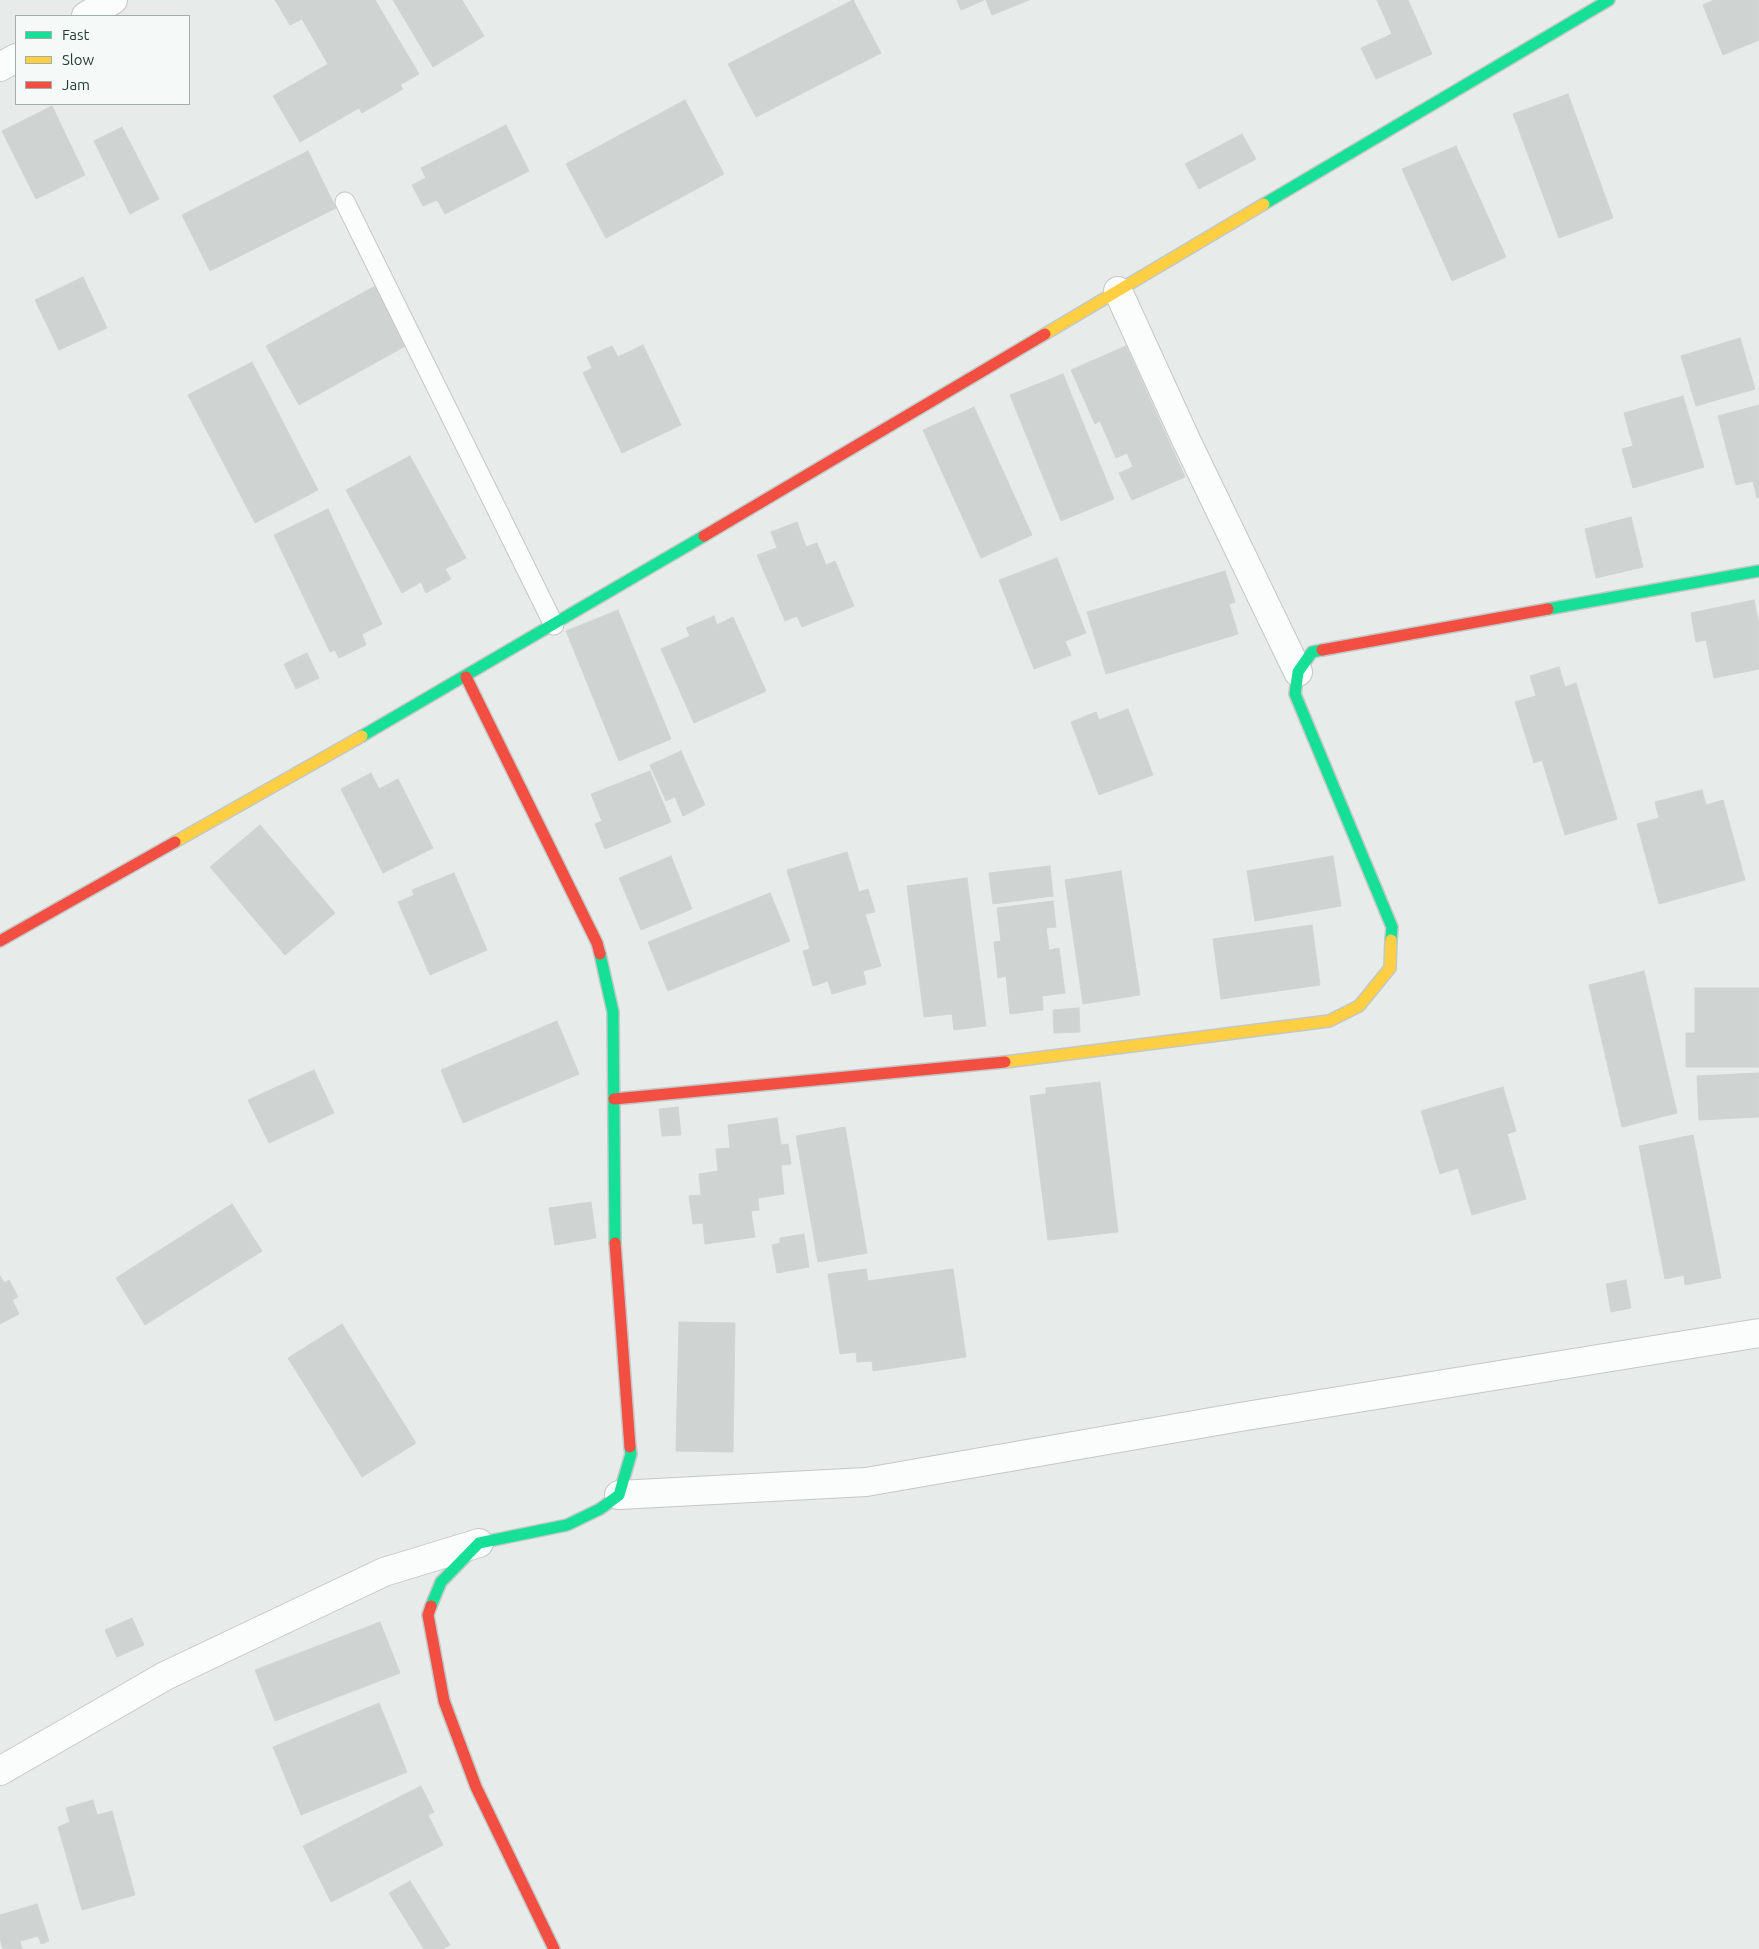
<!DOCTYPE html>
<style>
body{margin:0}
#map{position:relative;width:1759px;height:1949px;overflow:hidden;background:#e7ebe9;font-family:Ubuntu,sans-serif}
canvas{display:block}
.legend{position:absolute;left:15px;top:15px;width:175px;height:90px;box-sizing:border-box;background:#f5f9f7;border:1px solid #a2aea9;margin:0;padding:6px 9px;list-style:none;font-size:15px;color:#263d34}
.legend li{display:flex;align-items:center;gap:10px;height:25px}
.legend b{width:25px;border:1px solid #a2aea9}
</style>
<div id="map">
<canvas width="1759" height="1949"></canvas>
<ul class="legend">
<li><b style="height:6px;background:#16e098"></b>Fast</li>
<li><b style="height:6px;background:#ffcf43"></b>Slow</li>
<li><b style="height:6px;background:#f24e42"></b>Jam</li>
</ul>
</div>
<script>
const context = document.querySelector('canvas').getContext('2d');
context.lineJoin = 'round';
function paint(path, color) { context.fillStyle = color; context.fill(path, 'evenodd'); }
const toPath = rows => new Path2D(rows.map(r => 'M' + r).join(''));
function trace(path, color, width, dash) { context.strokeStyle = color; context.lineWidth = width; context.lineCap = dash ? 'butt' : 'round'; context.setLineDash(dash || []); context.stroke(path); }
const building = toPath([
 [275,0,375,0,419,74,400,85,403,89,362,113,359,108,300,142,273,96,328,64,302,19,290,25,275,0],
 [393,0,462,0,484,36,433,67,393,0],
 [853,0,881,53,756,117,728,64,853,0],
 [957,0,984,0,961,10,957,0],
 [986,0,1029,0,992,15,986,0],
 [1377,0,1408,0,1432,54,1376,79,1361,48,1392,34,1377,0],
 [1714,0,1759,0,1759,40,1723,55,1703,5,1714,0],
 [1568,94,1613,218,1559,238,1513,114,1568,94],
 [685,100,724,174,606,238,566,164,685,100],
 [52,106,85,175,36,199,2,131,52,106],
 [506,125,529,171,445,214,437,200,423,206,412,185,426,178,421,168,506,125],
 [122,127,159,199,130,214,94,141,122,127],
 [1242,134,1256,159,1199,189,1185,164,1242,134],
 [1456,146,1506,257,1452,281,1402,169,1456,146],
 [308,151,336,208,210,271,182,215,308,151],
 [83,277,107,328,59,350,35,300,83,277],
 [377,285,409,344,299,405,266,346,377,285],
 [1740,338,1755,389,1696,406,1681,356,1740,338],
 [643,345,681,425,622,453,583,373,592,368,587,357,612,346,618,357,643,345],
 [1126,346,1185,477,1132,500,1119,473,1133,467,1127,453,1116,458,1100,421,1095,424,1071,370,1126,346],
 [252,362,318,490,255,523,188,395,252,362],
 [1063,374,1114,499,1061,521,1010,395,1063,374],
 [1683,396,1704,467,1633,488,1622,449,1633,446,1624,413,1683,396],
 [1759,405,1759,497,1757,498,1753,481,1736,485,1718,416,1759,405],
 [974,407,1032,535,981,558,923,430,974,407],
 [410,456,466,558,445,569,451,579,426,593,421,582,402,593,346,490,410,456],
 [328,509,382,624,362,634,366,645,339,658,335,650,330,652,274,535,328,509],
 [1631,517,1643,567,1596,578,1585,529,1631,517],
 [797,522,806,547,817,543,826,565,835,561,854,606,802,627,797,616,785,621,757,555,777,548,771,532,797,522],
 [1057,558,1086,633,1065,641,1071,655,1034,669,999,580,1057,558],
 [1225,571,1235,602,1229,604,1238,634,1106,674,1087,612,1225,571],
 [1754,600,1759,625,1759,669,1714,678,1706,640,1696,642,1691,613,1754,600],
 [618,610,671,739,619,761,566,631,618,610],
 [714,616,717,625,733,617,766,691,694,723,661,649,690,636,686,628,714,616],
 [307,653,319,678,296,689,284,664,307,653],
 [1559,667,1565,687,1576,683,1617,819,1565,835,1542,760,1534,763,1515,702,1536,696,1530,676,1559,667],
 [1128,709,1153,775,1099,795,1071,722,1096,712,1099,720,1128,709],
 [681,751,705,805,683,816,675,797,666,801,650,765,681,751],
 [650,771,671,822,605,849,595,824,602,821,591,794,650,771],
 [371,773,379,789,398,779,433,848,383,873,341,789,371,773],
 [1702,790,1706,805,1723,800,1745,880,1659,904,1637,824,1659,818,1655,802,1702,790],
 [260,825,335,913,285,955,210,867,260,825],
 [847,852,859,892,868,889,875,912,865,914,881,966,863,971,866,984,832,994,828,981,813,986,803,951,810,949,787,870,847,852],
 [671,856,692,909,641,930,619,878,671,856],
 [1333,856,1341,906,1255,921,1247,871,1333,856],
 [1050,866,1053,896,993,904,989,873,1050,866],
 [1121,871,1140,995,1083,1004,1065,880,1121,871],
 [454,873,487,950,430,975,398,902,414,895,412,890,454,873],
 [967,878,986,1026,954,1030,952,1014,924,1017,907,886,967,878],
 [770,893,790,941,668,991,648,942,770,893],
 [1053,901,1056,927,1046,928,1049,950,1059,948,1065,993,1042,996,1043,1010,1010,1014,1006,976,998,978,994,942,1001,941,997,908,1053,901],
 [1312,925,1320,985,1221,999,1213,939,1312,925],
 [1644,971,1677,1113,1622,1127,1589,985,1644,971],
 [1695,988,1759,988,1759,1067,1686,1067,1686,1033,1695,1033,1695,988],
 [1079,1008,1080,1032,1054,1033,1053,1010,1079,1008],
 [557,1021,579,1074,463,1123,441,1070,557,1021],
 [314,1070,334,1113,269,1143,248,1100,314,1070],
 [1759,1073,1759,1117,1699,1120,1697,1076,1759,1073],
 [1100,1082,1118,1232,1048,1240,1030,1096,1046,1094,1046,1088,1100,1082],
 [1503,1087,1516,1131,1507,1134,1526,1199,1472,1215,1458,1168,1440,1174,1421,1111,1503,1087],
 [678,1107,681,1135,662,1136,659,1109,678,1107],
 [777,1118,781,1145,788,1144,791,1164,781,1165,784,1194,758,1198,759,1210,751,1211,755,1237,705,1244,703,1223,693,1224,689,1196,701,1195,699,1174,718,1171,716,1149,730,1148,728,1125,777,1118],
 [845,1127,867,1253,818,1262,796,1136,845,1127],
 [1693,1135,1721,1278,1685,1285,1684,1275,1665,1279,1639,1146,1693,1135],
 [591,1202,596,1238,555,1245,549,1208,591,1202],
 [232,1204,262,1251,145,1325,116,1278,232,1204],
 [804,1234,809,1267,777,1273,772,1245,780,1243,780,1238,804,1234],
 [866,1269,868,1281,953,1269,966,1357,873,1371,872,1361,857,1362,856,1352,840,1354,828,1274,866,1269],
 [0,1276,4,1283,9,1280,18,1297,12,1300,19,1314,0,1324,0,1276],
 [1626,1280,1631,1308,1611,1312,1606,1284,1626,1280],
 [679,1322,735,1323,733,1452,676,1451,679,1322],
 [342,1324,416,1443,362,1477,288,1358,342,1324],
 [132,1618,144,1645,117,1657,105,1630,132,1618],
 [380,1622,400,1673,275,1721,255,1670,380,1622],
 [379,1703,407,1772,301,1815,273,1747,379,1703],
 [421,1786,434,1812,428,1815,443,1845,331,1902,303,1846,421,1786],
 [93,1800,97,1815,112,1811,135,1895,82,1910,58,1827,70,1822,66,1808,93,1800],
 [410,1881,450,1945,443,1949,424,1949,389,1893,410,1881],
 [37,1904,49,1941,41,1944,38,1936,20,1941,22,1949,3,1949,0,1939,0,1915,37,1904]
]);
paint(building, '#cfd4d2');
trace(building, '#d0d4d2', 1);
const lane = toPath([
 [345,202,554,625]
]);
const street = toPath([
 [86,16,113,0],
 [0,67,16,58],
 [1118,291,1187,442,1298,672],
 [619,1495,866,1482,1240,1417,1759,1333],
 [0,1771,165,1676,384,1572,479,1543]
]);
const fast = toPath([
 [1264,204,1609,0],
 [1548,609,1759,571],
 [1322,650,1312,652,1298,672,1295,694,1392,927,1391,940],
 [362,736,704,536],
 [600,954,613,1012,615,1243],
 [431,1606,441,1582,479,1543,567,1525,600,1509,619,1495,631,1454,630,1447]
]);
const slow = toPath([
 [1045,334,1264,204],
 [175,842,362,736],
 [1005,1062,1329,1021,1359,1006,1390,968,1391,940]
]);
const jam = toPath([
 [704,536,1045,334],
 [1322,650,1548,609],
 [466,677,597,943,600,954],
 [0,941,175,842],
 [614,1099,1005,1062],
 [615,1243,630,1447],
 [431,1606,428,1615,444,1701,476,1787,554,1949]
]);
trace(lane, '#c4c8c6', 21);
trace(street, '#c4c8c6', 30);
trace(fast, '#c2c8c6', 14);
trace(slow, '#c2c8c6', 14);
trace(jam, '#c2c8c6', 14);
trace(lane, '#fbfcfc', 19);
trace(street, '#fbfcfc', 28);
trace(fast, '#16e098', 11);
trace(slow, '#ffcf43', 11);
trace(jam, '#f24e42', 11);
</script>
